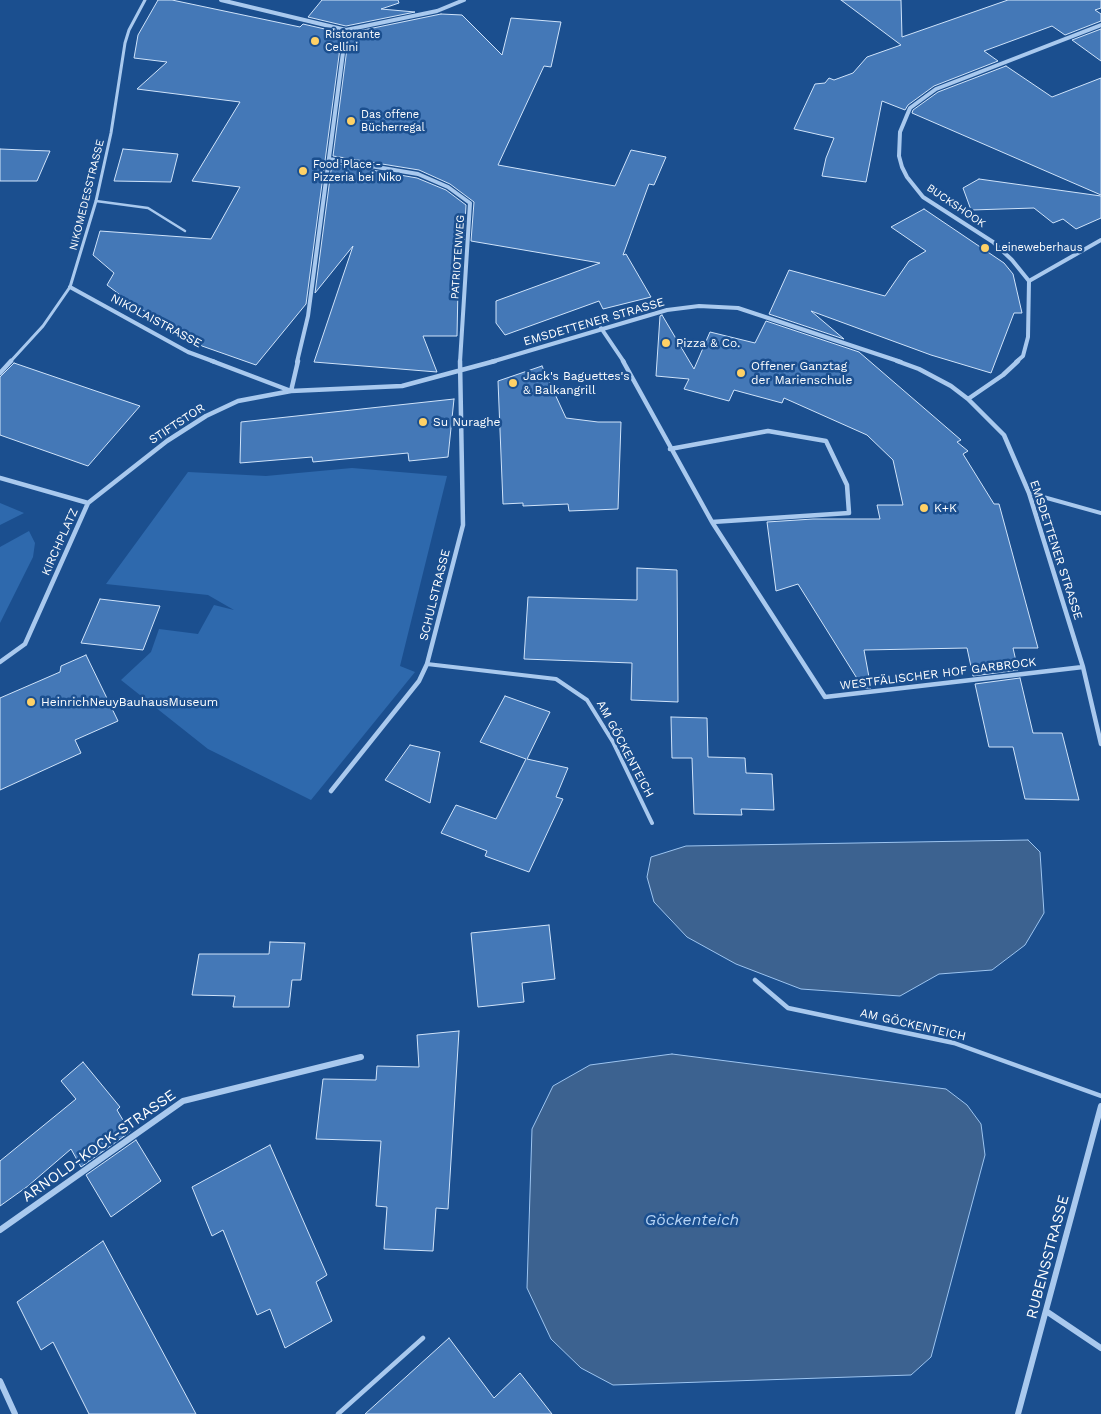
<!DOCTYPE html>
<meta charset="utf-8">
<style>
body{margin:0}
canvas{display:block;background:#1b4f8f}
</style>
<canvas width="1101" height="1414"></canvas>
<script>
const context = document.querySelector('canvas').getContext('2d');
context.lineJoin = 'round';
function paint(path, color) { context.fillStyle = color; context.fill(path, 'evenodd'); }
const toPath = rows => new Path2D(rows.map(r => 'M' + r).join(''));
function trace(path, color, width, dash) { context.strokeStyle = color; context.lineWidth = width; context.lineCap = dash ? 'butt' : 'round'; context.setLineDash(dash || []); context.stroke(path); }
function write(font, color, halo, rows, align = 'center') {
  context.font = font + ' "Work Sans",sans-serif'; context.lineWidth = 5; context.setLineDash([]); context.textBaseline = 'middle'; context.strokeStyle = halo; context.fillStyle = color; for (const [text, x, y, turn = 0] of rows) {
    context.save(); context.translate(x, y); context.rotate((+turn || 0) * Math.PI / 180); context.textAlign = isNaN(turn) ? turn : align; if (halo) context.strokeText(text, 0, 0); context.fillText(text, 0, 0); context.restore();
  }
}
paint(toPath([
 [352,468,447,476,400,666,415,672,311,800,208,749,121,680,151,652,159,629,198,634,214,605,234,610,208,595,106,584,188,472,266,476],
 [0,503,24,513,0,525],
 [29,531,35,543,33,557,0,623,0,547]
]), '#2e69ad');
const water = toPath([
 [1028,840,1040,852,1044,913,1025,945,992,970,939,974,900,996,801,989,736,964,687,937,654,902,647,877,651,857,686,846,1028,840],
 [672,1054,946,1089,967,1105,981,1124,985,1155,931,1357,911,1375,613,1385,581,1368,551,1339,527,1288,532,1129,553,1086,590,1065,672,1054]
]);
paint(water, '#3c6290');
trace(water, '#9cc4f0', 1);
const building = toPath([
 [158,0,172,0,300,27,303,24,342,33,306,304,256,365,202,346,128,301,107,285,114,273,93,255,100,231,211,239,240,187,192,181,240,102,137,89,167,62,134,58,138,35,158,0],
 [322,0,398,0,399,3,381,9,415,12,346,26,308,17,322,0],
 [841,0,901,0,902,37,1008,0,1101,0,1101,8,1095,10,1101,14,1101,21,1065,35,1052,26,984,51,998,61,934,86,908,105,905,110,882,101,866,182,822,176,826,158,834,138,794,129,815,84,825,83,829,78,834,80,853,73,867,57,901,45,841,0],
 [441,14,462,15,502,55,511,18,561,22,551,67,544,66,498,165,615,186,631,150,666,157,654,185,649,184,623,255,626,254,651,297,603,309,599,301,505,335,496,323,496,301,600,263,471,241,474,202,450,184,419,170,333,156,349,33,441,14],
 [1101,29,1101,61,1072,40,1101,29],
 [1006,66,1052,97,1101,78,1101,195,912,113,913,110,938,92,1006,66],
 [0,149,23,150,50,151,37,181,0,181,0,149],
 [123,149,178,154,171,182,114,181,123,149],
 [332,163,417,178,446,190,466,205,464,240,459,239,457,336,423,336,437,372,314,362,353,246,315,293,332,163],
 [979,179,1101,196,1101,218,1076,229,1063,219,1053,223,1034,208,971,210,963,188,979,179],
 [924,209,1004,263,1013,274,1022,313,1014,313,991,373,931,355,811,311,844,339,769,314,789,270,885,296,909,261,926,251,891,227,924,209],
 [662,315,694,369,710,332,755,343,766,321,859,352,961,440,957,442,968,451,963,454,994,504,999,504,1038,648,1013,648,1018,670,973,676,967,648,864,650,871,688,863,688,798,584,776,591,767,522,813,519,880,519,877,505,903,505,893,460,867,435,784,398,782,403,734,390,729,401,684,389,689,379,656,376,660,316,662,315],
 [14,363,90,389,140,406,88,466,0,435,0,377,14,363],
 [542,366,566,418,598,422,621,422,618,509,569,511,568,504,523,506,523,503,503,504,498,381,542,366],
 [454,399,448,457,409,461,408,453,313,462,312,457,240,463,241,422,454,399],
 [637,568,677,570,678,702,631,700,632,663,524,659,528,597,637,600,637,568],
 [100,599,160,606,143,650,81,643,100,599],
 [86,655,118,721,75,740,81,753,0,790,0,698,60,672,61,666,86,655],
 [1020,678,1033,733,1062,733,1079,800,1025,799,1013,747,989,747,975,684,1020,678],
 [505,696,550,712,527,759,568,768,556,797,563,799,529,872,485,856,487,851,441,833,456,805,496,819,526,759,480,742,505,696],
 [671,717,707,718,708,757,745,758,746,773,772,774,774,810,741,809,742,815,694,814,692,758,672,758,671,717],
 [410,745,440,752,430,803,385,780,410,745],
 [549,925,555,979,522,983,524,1002,478,1007,471,933,549,925],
 [270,942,305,943,301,980,292,980,289,1007,233,1007,235,996,192,995,199,954,269,954,270,942],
 [459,1031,448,1209,436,1208,433,1251,384,1249,387,1207,376,1206,381,1141,316,1139,323,1079,376,1080,377,1066,419,1067,417,1035,459,1031],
 [83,1062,120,1107,117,1110,130,1132,81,1167,71,1149,28,1186,0,1206,0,1161,76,1099,61,1081,83,1062],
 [136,1140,161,1181,111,1217,86,1175,136,1140],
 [270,1145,327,1275,316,1282,332,1321,285,1348,270,1309,257,1315,223,1230,212,1236,192,1187,270,1145],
 [103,1241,145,1319,196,1414,89,1414,53,1342,41,1350,17,1302,103,1241],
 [449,1338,494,1398,520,1373,552,1414,365,1414,449,1338]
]);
paint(building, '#4478b7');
trace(building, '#cfe3fa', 1);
trace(toPath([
 [96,201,148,208,185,231]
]), '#a9c9ee', 2.5);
trace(toPath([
 [1029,493,1101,513],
 [427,664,556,679,587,700,613,742,652,823]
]), '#a9c9ee', 4);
trace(toPath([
 [755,980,788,1008,954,1043,1101,1096],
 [338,1414,423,1338]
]), '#a9c9ee', 4.5);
trace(toPath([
 [10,362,43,326,70,287,96,201,111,133,125,43,129,30,145,0]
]), '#a9c9ee', 3);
trace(toPath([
 [0,373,11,361]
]), '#a9c9ee', 4.5);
trace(toPath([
 [221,0,346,30,437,11,464,0],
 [329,159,418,174,448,187,470,203,460,362],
 [1029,281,1101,240],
 [70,287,188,352,215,362],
 [601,328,624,362],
 [297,362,308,316,346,30],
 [491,362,667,310,699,306,738,308,901,362],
 [1016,362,1023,356,1028,337,1029,281,1012,260,993,242,923,197,907,177,902,167,899,156,900,132,910,108,936,89,1101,25]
]), '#a9c9ee', 4);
trace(toPath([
 [212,361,291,391],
 [623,361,712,522,825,697,1083,667],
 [897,361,919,369,951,386,968,399,1004,435,1029,493,1083,667,1101,744],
 [291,391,298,361],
 [968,399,1003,375,1018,361],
 [670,449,768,431,826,441,847,485,849,513,712,522],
 [0,478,88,503],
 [0,662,25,644,88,503,167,441,206,416,238,401,291,391,402,386,495,361],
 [331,791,419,681,427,664,463,525,460,361]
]), '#a9c9ee', 4.5);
trace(toPath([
 [0,1230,183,1101,361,1057],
 [1046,1311,1101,1348],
 [0,1381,15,1414],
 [1018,1414,1101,1106]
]), '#a9c9ee', 6);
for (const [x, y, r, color] of [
 [315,41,5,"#ffd166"],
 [351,121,5,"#ffd166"],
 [303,171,5,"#ffd166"],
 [985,248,5,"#ffd166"],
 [666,343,5,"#ffd166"],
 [741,373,5,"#ffd166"],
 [513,383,5,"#ffd166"],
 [423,422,5,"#ffd166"],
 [924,508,5,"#ffd166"],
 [31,702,5,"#ffd166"]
]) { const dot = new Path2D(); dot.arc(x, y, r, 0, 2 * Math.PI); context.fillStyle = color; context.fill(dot); trace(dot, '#1b4f8f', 2); }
write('11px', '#fff', '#1b4f8f', [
 ["Ristorante",325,35],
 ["Cellini",325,48],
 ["Das offene",361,115],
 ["Bücherregal",361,128],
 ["Food Place -",313,165],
 ["Pizzeria bei Niko",313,178],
 ["Leineweberhaus",995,248]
], 'left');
write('11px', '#fff', '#1b4f8f', [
 ["NIKOMEDESSTRASSE",87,195,-76],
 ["BUCKSHOOK",956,206,34],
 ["PATRIOTENWEG",458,257,-86]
]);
write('12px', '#fff', '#1b4f8f', [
 ["NIKOLAISTRASSE",156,321,28],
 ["EMSDETTENER STRASSE",594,322,-16],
 ["STIFTSTOR",177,424,-33],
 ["KIRCHPLATZ",60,542,-66],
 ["EMSDETTENER STRASSE",1056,550,72],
 ["SCHULSTRASSE",435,595,-76],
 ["WESTFÄLISCHER HOF GARBROCK",938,674,-7],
 ["AM GÖCKENTEICH",625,749,62],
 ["AM GÖCKENTEICH",913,1025,13]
]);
write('12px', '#fff', '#1b4f8f', [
 ["Pizza & Co.",676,343],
 ["Offener Ganztag",751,366],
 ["der Marienschule",751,380],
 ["Jack's Baguettes's",523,376],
 ["& Balkangrill",523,390],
 ["Su Nuraghe",433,422],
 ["K+K",934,508],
 ["HeinrichNeuyBauhausMuseum",41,702]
], 'left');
write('15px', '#fff', '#1b4f8f', [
 ["ARNOLD-KOCK-STRASSE",99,1146,-35],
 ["RUBENSSTRASSE",1048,1257,-75]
]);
write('italic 16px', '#b5d3f5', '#1b4f8f', [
 ["Göckenteich",692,1220]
]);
</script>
